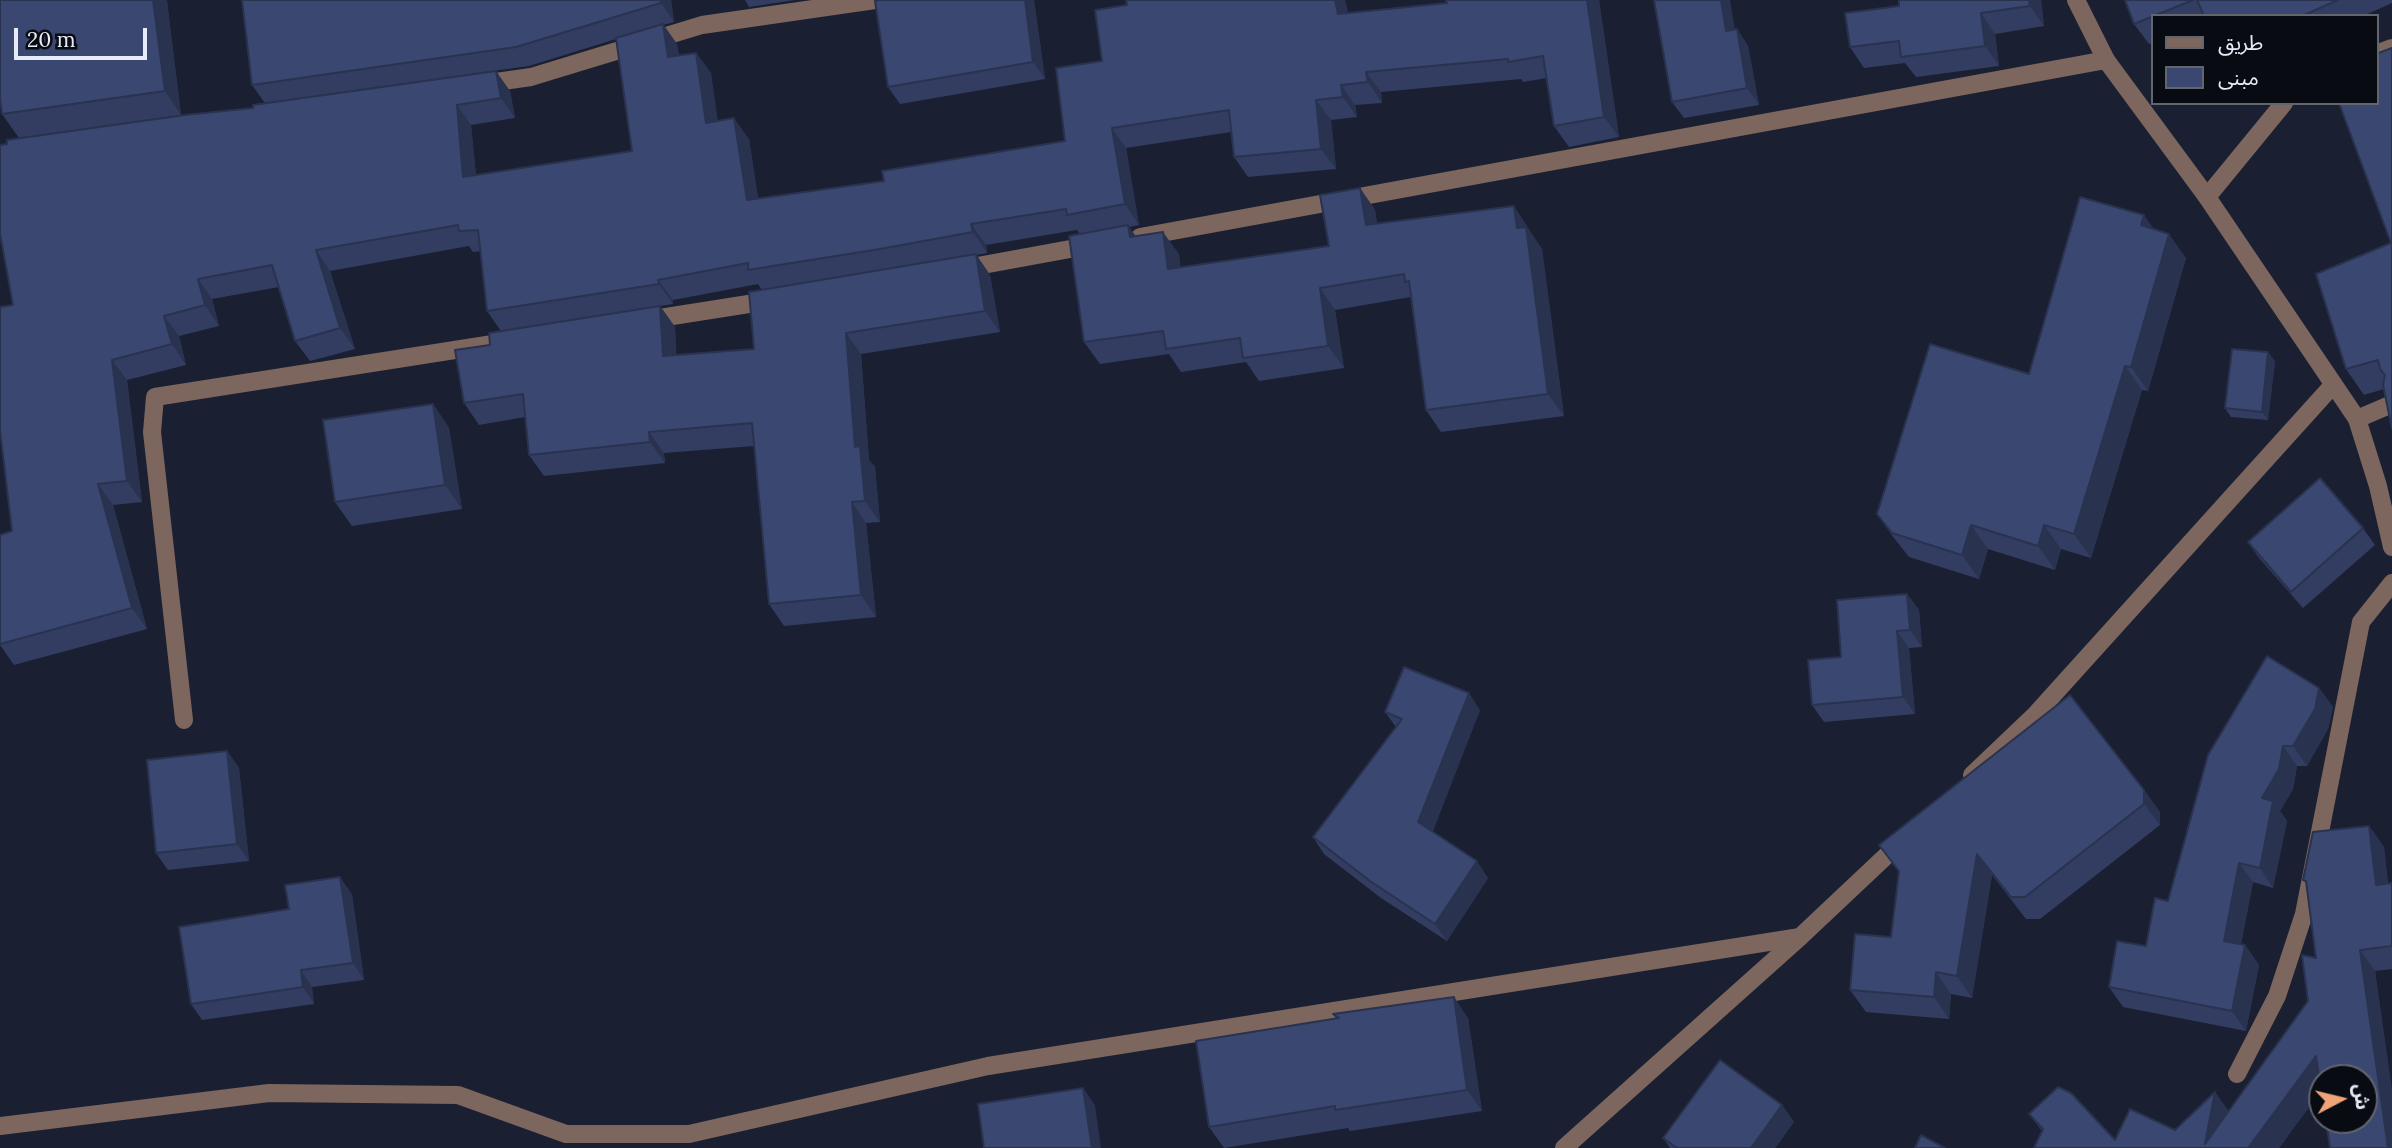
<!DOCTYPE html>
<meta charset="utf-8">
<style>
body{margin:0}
#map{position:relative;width:2392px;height:1148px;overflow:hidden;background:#1a2032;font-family:Lora,"Noto Sans Arabic",serif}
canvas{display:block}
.legend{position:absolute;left:2151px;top:14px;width:228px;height:91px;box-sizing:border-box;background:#080b12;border:2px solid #61656e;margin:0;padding:9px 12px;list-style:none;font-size:21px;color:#e7ebf8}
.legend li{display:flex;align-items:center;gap:14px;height:35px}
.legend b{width:35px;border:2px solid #61656e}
.north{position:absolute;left:2308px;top:1064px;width:70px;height:70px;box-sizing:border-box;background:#080b12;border:2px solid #61656e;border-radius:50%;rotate:83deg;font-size:19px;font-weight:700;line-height:28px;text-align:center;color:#e7ebf8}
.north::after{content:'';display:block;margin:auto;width:24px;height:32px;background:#efa377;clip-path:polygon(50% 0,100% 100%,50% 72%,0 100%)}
.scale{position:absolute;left:14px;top:28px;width:133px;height:32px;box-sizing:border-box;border:4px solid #e7ebf8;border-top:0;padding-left:9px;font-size:21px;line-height:24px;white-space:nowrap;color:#e7ebf8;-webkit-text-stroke:5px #080b12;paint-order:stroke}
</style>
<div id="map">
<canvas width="2392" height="1148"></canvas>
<ul class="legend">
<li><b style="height:9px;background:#7d665d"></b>طريق</li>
<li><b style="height:19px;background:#3a4771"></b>مبنى</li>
</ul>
<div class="north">ش</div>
<div class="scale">20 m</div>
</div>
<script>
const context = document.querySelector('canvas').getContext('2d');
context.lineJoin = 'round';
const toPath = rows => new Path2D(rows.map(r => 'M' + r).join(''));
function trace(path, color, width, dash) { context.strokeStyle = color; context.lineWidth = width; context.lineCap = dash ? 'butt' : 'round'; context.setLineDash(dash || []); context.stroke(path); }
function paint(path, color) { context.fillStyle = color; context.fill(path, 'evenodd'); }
trace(toPath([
 [2376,54,2392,48],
 [482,84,531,77,702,25,875,0],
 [2207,197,2284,103],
 [1140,237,2106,60],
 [961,269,1092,245],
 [647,320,774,300],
 [2357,419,2392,404],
 [184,720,152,432,155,397,512,341],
 [2237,1074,2277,996,2304,914,2361,622,2392,583],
 [0,1126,269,1093,458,1095,566,1134,689,1134,988,1066,1800,937]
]), '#7d665d', 18);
trace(toPath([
 [2076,0,2106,60,2207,197,2357,419,2378,486,2392,547],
 [1972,775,2035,715,2333,385],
 [1564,1148,1800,937,1903,840]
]), '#7d665d', 18);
paint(toPath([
 [671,0,674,22,663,25,677,44,679,55,696,53,711,73,717,121,749,139,758,198,884,181,1065,141,1102,61,1127,5,1126,0,1345,0,1348,13,1447,3,1446,0,1599,0,1619,137,1569,147,1554,126,1547,78,1523,82,1521,79,1381,92,1382,103,1355,105,1357,117,1331,120,1336,169,1248,177,1234,157,1231,132,1126,148,1139,225,1129,227,1135,236,1179,254,1180,267,1329,246,1360,188,1375,210,1377,224,1529,229,1530,232,1542,249,1564,416,1441,432,1426,410,1411,297,1335,310,1344,368,1259,381,1246,362,1181,372,1169,354,1100,364,1084,342,1080,234,1077,230,986,245,987,253,976,255,990,275,1000,332,861,354,869,460,875,467,880,522,866,523,876,617,784,626,769,604,754,446,664,453,665,463,544,476,529,455,525,417,479,425,464,403,490,345,501,331,487,311,481,251,473,252,469,246,330,271,355,349,310,361,295,341,279,287,212,299,219,326,179,336,186,365,127,380,142,502,113,505,147,629,14,665,0,645,12,531,13,305,0,237,0,145,510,91,515,118,471,125,476,175,632,151,616,39,529,66,265,103,252,85],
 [758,284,762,290,754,349,676,355,675,327,660,306,673,304,673,300],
 [745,0,795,0,749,7],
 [879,0,1034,0,1045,79,900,104,888,87],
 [2041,0,2044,26,1995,34,1999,66,1916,77,1905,63,1864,68,1850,47,1845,13],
 [2125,0,2392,0,2392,3,2363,16,2152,16,2152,43,2149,44,2134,24],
 [167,1,181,115,19,138,2,114],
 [1737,29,1748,46,1759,105,1684,118,1672,102,1735,30],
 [2144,215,2153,229,2186,258,2148,391,2142,390,2091,558,2061,549,2055,570,1988,549,1979,579,1909,557,1894,538,1877,514,2029,374],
 [2391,243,2392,429,2384,389,2364,395,2346,369],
 [2275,361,2268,420,2231,417,2225,408],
 [433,404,449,428,462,509,352,526,335,502],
 [2363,528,2375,545,2303,608,2259,558,2248,542],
 [1907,594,1919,610,1922,647,1909,648,1915,714,1824,722,1812,705,1841,657],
 [2319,688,2333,707,2328,729,2307,766,2297,766,2293,789,2280,811,2287,821,2273,888,2253,882,2241,944,2245,945,2259,965,2246,1031,2123,1007,2109,987,2146,946,2168,901],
 [1480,710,1432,832,1488,878,1447,941,1381,898,1324,854,1313,837,1396,727,1385,712],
 [227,751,239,768,249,861,168,870,156,853],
 [2144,790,2160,812,2160,825,2040,919,2026,919,1992,875,1972,998,1951,994,1949,1019,1866,1012,1850,990,1891,937,1899,873,1879,845],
 [2369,826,2384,847,2388,883,2392,883,2392,969,2375,971,2392,1091,2392,1148,2321,1090,2279,1148,2034,1148,2042,1131,2029,1114,2115,1140,2175,1130,2215,1092,2228,1111,2308,1001,2316,958,2307,884,2303,880],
 [352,894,364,980,312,987,314,1004,202,1020,191,1004,289,909],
 [1333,1014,1468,1018,1482,1111,1350,1131,1348,1128,1224,1148,1209,1127,1336,1019],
 [1782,1105,1794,1122,1775,1148,1670,1148,1663,1138]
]), '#323d61');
paint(toPath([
 [153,0,166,0,167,1,181,115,165,91],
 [660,0,671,0,674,22,661,3],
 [1025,0,1034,0,1045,79,1033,62],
 [1335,0,1345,0,1352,34,1338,14],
 [1587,0,1599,0,1619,137,1604,117],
 [1721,0,1730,0,1738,48,1726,31],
 [2029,0,2041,0,2044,26,2030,6],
 [1981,13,1995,34,1999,66,1985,46],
 [663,24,677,44,682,78,668,57],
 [1737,29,1748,46,1759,105,1747,88],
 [696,53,711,73,721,143,706,123],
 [496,71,510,91,515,118,501,98],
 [1366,72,1381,92,1382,103,1368,82],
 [1341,85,1355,105,1357,117,1343,97],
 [1316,100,1331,120,1336,169,1321,149],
 [457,105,471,125,478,197,463,177],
 [734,118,749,139,761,220,747,200],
 [1112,128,1126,148,1139,225,1125,204],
 [1360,188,1375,210,1381,247,1366,225],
 [1514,206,1542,249,1564,416,1548,394,1517,228],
 [2144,215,2161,239,2141,225],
 [971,224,986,245,987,253,973,232],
 [1128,225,1143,247,1130,237],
 [1163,232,1179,254,1184,291,1168,269],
 [2169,234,2186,258,2148,391,2131,367],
 [316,250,330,271,355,349,340,328],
 [976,254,990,275,1000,332,985,311],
 [198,279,212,299,219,326,205,305],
 [658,280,673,300,673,304,659,284],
 [1320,288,1335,310,1344,368,1328,346],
 [660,306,675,327,678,377,663,356],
 [164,316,179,336,186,365,172,344],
 [846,333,861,354,869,460,875,467,880,522,865,501,855,447],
 [2268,352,2275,361,2268,420,2262,412],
 [112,360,127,380,142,502,127,481],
 [2125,366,2142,390,2091,558,2074,534],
 [433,404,449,428,462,509,445,485],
 [649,432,664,453,665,463,650,442],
 [98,484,113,505,147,629,132,608],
 [852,502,866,523,876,617,861,595],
 [1971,525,1988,549,1979,579,1962,555],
 [2044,525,2061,549,2055,570,2038,546],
 [1907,594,1919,610,1922,647,1910,630],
 [1897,631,1909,648,1915,714,1903,697],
 [2319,688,2333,707,2328,729,2307,766,2293,746],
 [1469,693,1480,710,1430,839,1418,822],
 [2283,746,2297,766,2293,789,2280,811,2287,821,2273,888,2260,868,2262,798],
 [227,751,239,768,249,861,237,844],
 [2144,790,2160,812,2160,825,2144,804],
 [2369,826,2384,847,2390,906,2376,885],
 [1977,854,1992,875,1972,998,1957,976],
 [1477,861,1488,878,1447,941,1435,924],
 [2239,863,2253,882,2238,961,2224,941],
 [340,877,352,894,364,980,353,963],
 [2245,945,2259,965,2246,1031,2232,1011],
 [2360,950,2375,971,2392,1091,2392,1148,2388,1148],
 [301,970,312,987,314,1004,303,987],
 [1936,972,1951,994,1949,1019,1934,997],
 [1454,997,1468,1018,1482,1111,1467,1090],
 [2316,1056,2322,1090,2279,1148,2248,1148],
 [1083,1088,1095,1105,1101,1148,1092,1148],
 [2215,1092,2230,1113,2205,1144],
 [1782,1105,1794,1122,1775,1148,1751,1148]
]), '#29324f');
const building = toPath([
 [0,0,153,0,165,91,2,114,0,98,0,0],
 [242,0,660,0,661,3,516,47,252,85,242,0],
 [879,0,1025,0,1033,62,888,87,875,1,879,0],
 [1126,0,1335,0,1338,14,1447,3,1446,0,1587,0,1604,117,1554,126,1543,56,1508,62,1508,59,1366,72,1368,82,1341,85,1343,97,1316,100,1321,149,1234,157,1229,110,1112,128,1125,204,1067,215,1066,209,971,224,973,232,880,249,748,270,748,263,658,280,659,284,487,311,478,230,459,231,458,225,316,250,340,328,295,341,272,265,198,279,205,305,164,316,172,344,112,360,127,481,98,484,132,608,0,644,0,535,12,531,0,430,0,307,13,305,0,234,0,145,7,144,7,140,185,115,253,108,253,105,496,71,501,98,457,105,463,177,632,151,616,38,663,24,668,57,696,53,706,123,734,118,747,200,884,181,882,171,1065,141,1056,68,1102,61,1095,10,1127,5,1126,0],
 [1654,0,1721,0,1726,31,1737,29,1747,88,1672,102,1654,0],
 [1899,0,2029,0,2030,6,1981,13,1985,46,1901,57,1899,41,1850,47,1845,13,1899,6,1899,0],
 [2125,0,2193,0,2134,24,2125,0],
 [2197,0,2338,0,2302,16,2204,16,2197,0],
 [2392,48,2392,429,2383,385,2385,375,2380,369,2378,360,2346,369,2316,274,2391,243,2339,103,2376,103,2376,54,2392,48],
 [1360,188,1366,225,1514,206,1517,228,1526,227,1548,394,1426,410,1409,281,1405,282,1404,274,1320,288,1328,346,1243,358,1240,338,1166,349,1163,331,1084,342,1069,236,1128,225,1130,237,1163,232,1168,269,1329,246,1320,195,1360,188],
 [2080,197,2144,215,2141,225,2169,234,2131,367,2125,366,2074,534,2044,525,2038,546,1971,525,1962,555,1892,533,1877,514,1930,344,2029,374,2080,197],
 [976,254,985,311,846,333,855,447,860,446,865,501,852,502,861,595,769,604,752,423,649,432,650,442,529,455,523,394,464,403,455,350,490,345,489,333,660,306,663,356,754,349,749,292,976,254],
 [2232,349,2268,352,2262,412,2225,408,2232,349],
 [433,404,445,485,335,502,323,420,433,404],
 [2320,478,2363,528,2291,592,2248,542,2320,478],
 [1907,594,1910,630,1897,631,1903,697,1812,705,1808,660,1841,657,1837,600,1907,594],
 [2267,656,2319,688,2315,709,2293,746,2283,746,2279,769,2262,798,2273,801,2260,868,2239,863,2224,941,2245,945,2232,1011,2109,987,2117,941,2146,946,2155,898,2168,901,2208,755,2267,656],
 [1404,667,1469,693,1418,822,1477,861,1435,924,1370,881,1313,837,1402,719,1385,712,1404,667],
 [2070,695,2144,790,2144,804,2025,897,2011,897,1977,854,1957,976,1936,972,1934,997,1850,990,1855,934,1891,937,1899,871,1879,845,2070,695],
 [227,751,237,844,156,853,147,760,227,751],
 [2369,826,2376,885,2392,883,2392,946,2360,950,2388,1148,2330,1148,2326,1120,2364,1120,2364,1078,2322,1078,2322,1095,2316,1056,2248,1148,2034,1148,2043,1129,2029,1114,2058,1087,2071,1093,2115,1140,2130,1109,2175,1130,2215,1092,2205,1144,2308,1001,2302,955,2316,958,2306,881,2303,880,2313,832,2369,826],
 [340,877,353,963,301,970,303,987,191,1004,179,927,289,909,285,885,340,877],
 [1454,997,1467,1090,1335,1110,1335,1106,1209,1127,1196,1041,1339,1018,1333,1014,1454,997],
 [1720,1060,1782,1105,1751,1148,1677,1148,1663,1138,1720,1060],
 [1083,1088,1092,1148,984,1148,978,1104,1083,1088],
 [1921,1135,1945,1148,1915,1148,1921,1135]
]);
paint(building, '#3a4771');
trace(building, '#29324f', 2);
</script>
